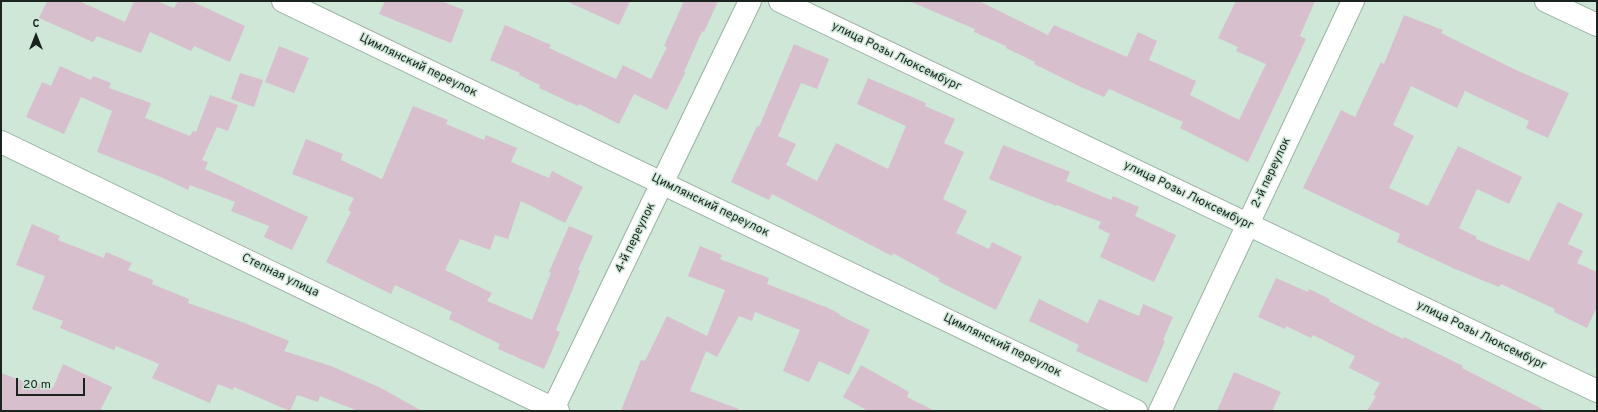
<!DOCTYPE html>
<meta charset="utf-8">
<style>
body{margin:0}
#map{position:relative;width:1598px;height:412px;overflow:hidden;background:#cee7d7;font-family:Overpass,sans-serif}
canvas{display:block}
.frame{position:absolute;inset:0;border:2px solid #1a231d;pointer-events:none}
.north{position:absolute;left:16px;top:16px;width:40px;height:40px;-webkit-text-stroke:3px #cee7d7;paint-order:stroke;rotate:0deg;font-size:11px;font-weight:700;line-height:16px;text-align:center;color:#1a231d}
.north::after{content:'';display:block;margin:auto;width:14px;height:18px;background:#1a231d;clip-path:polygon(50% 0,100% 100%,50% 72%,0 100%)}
.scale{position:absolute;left:16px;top:378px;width:69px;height:18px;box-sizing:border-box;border:2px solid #1a231d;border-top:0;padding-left:5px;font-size:12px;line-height:14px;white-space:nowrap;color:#1a231d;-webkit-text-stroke:3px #cee7d7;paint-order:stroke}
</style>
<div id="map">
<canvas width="1598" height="412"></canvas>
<div class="frame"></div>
<div class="north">С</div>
<div class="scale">20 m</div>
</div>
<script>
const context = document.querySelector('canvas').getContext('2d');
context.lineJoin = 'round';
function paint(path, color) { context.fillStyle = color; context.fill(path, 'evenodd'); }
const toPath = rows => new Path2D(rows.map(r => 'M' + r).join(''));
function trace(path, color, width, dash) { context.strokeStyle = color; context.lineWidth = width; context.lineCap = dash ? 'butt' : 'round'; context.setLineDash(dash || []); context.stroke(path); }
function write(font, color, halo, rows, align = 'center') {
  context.font = font + ' Overpass,sans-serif'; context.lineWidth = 3; context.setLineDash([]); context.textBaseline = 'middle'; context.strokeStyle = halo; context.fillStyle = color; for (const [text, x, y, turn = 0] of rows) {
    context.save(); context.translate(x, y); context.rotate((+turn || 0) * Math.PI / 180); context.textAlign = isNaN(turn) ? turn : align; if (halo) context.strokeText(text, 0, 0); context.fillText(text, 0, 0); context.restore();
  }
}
paint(toPath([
 [47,1,79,1,125,22,134,1,156,1,174,8,178,1,191,1,245,26,230,62,194,46,191,51,150,32,141,53,97,36,93,42,39,18],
 [385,1,441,1,464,10,451,43,379,14],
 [566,1,630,1,619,25],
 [684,1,718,1,704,32,702,31,684,72,685,73,667,110,634,94,619,124,579,104,578,106,539,88,540,85,519,75,520,73,490,60,505,25,551,45,549,48,616,79,623,65,651,79,667,47,664,46],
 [909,1,979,1,1048,35,1054,25,1127,57,1138,32,1157,41,1149,60,1196,81,1190,95,1239,120,1266,64,1236,51,1238,47,1218,38,1236,1,1315,1,1300,36,1306,39,1248,162,1180,128,1183,122,1109,89,1104,97,1081,87,1034,64,1035,62,1006,48,1006,46,974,32,975,29],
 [1404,15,1443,30,1441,33,1516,70,1569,93,1548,138,1526,128,1529,121,1465,91,1457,108,1411,86,1393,125,1414,136,1389,188,1428,206,1458,146,1522,177,1509,204,1477,189,1459,228,1477,237,1476,239,1529,261,1558,202,1583,214,1568,244,1583,251,1577,263,1597,272,1597,307,1587,328,1554,312,1555,309,1501,284,1499,287,1455,269,1397,242,1400,234,1303,188,1341,110,1355,117,1381,62,1384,64],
 [794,44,829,59,817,89,801,83,778,136,796,144,786,165,817,181,836,143,888,169,906,126,857,104,868,78,926,103,925,106,955,119,944,143,964,152,943,199,967,211,956,233,989,249,992,242,1022,257,996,310,938,281,940,279,893,253,892,256,772,194,769,200,731,182,757,126,759,127],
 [279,46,309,58,294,93,265,82],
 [60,66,91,80,93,76,111,83,109,88,151,103,145,118,190,136,193,131,196,132,210,95,238,105,228,131,217,127,202,160,208,162,205,169,308,217,292,250,264,237,269,226,231,211,235,202,190,185,188,190,163,178,97,152,112,111,81,97,64,134,26,117,42,82,51,86],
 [240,73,263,80,254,107,231,99],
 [413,106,448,120,446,124,484,140,486,135,517,148,511,162,549,178,552,171,583,187,565,223,521,201,508,239,495,235,490,250,460,239,445,270,492,293,487,301,532,320,551,273,549,272,569,226,593,236,578,270,580,271,556,330,560,332,544,369,498,349,500,344,449,319,452,312,395,285,391,294,326,262,351,212,348,210,354,198,292,174,306,139,343,154,341,160,382,179],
 [1003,145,1070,172,1066,181,1111,200,1113,196,1139,207,1135,216,1176,235,1154,282,1100,257,1110,234,1098,228,1101,222,1057,205,1056,206,989,179],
 [32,224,60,236,58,240,104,258,106,252,132,263,128,270,153,280,152,284,189,299,188,303,242,322,289,341,284,351,331,366,381,388,422,411,358,411,320,396,318,402,297,395,290,411,234,387,233,390,218,384,210,403,152,378,159,364,116,346,114,350,60,328,63,321,32,309,45,276,16,265],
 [700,246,722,255,720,259,769,278,767,284,828,308,840,314,839,315,870,330,849,375,819,361,809,382,783,371,800,330,755,312,752,321,739,316,717,357,706,351,690,391,739,409,738,411,621,411,641,360,645,361,667,316,707,336,725,290,688,276],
 [1276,278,1308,292,1309,289,1330,299,1329,301,1361,318,1403,339,1404,337,1463,366,1462,368,1546,411,1367,411,1376,396,1373,395,1380,383,1349,368,1355,356,1313,335,1311,338,1286,326,1285,329,1258,317],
 [1039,299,1088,323,1099,299,1139,316,1143,304,1173,317,1163,340,1165,341,1147,383,1076,351,1079,345,1029,321],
 [63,364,112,387,100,411,1,411,1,373,34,385,35,382,53,388],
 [861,365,909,392,907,397,935,411,868,411,843,397],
 [1234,372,1281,392,1272,411,1217,411]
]), '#d7bfce');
const minor = toPath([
 [283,1,1136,411],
 [780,1,1597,391],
 [1546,1,1597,25],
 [1,142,558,411],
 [552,411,750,1],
 [1160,411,1353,1]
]);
trace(minor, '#98b1a1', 24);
trace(minor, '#fff', 22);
write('12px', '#1a231d', '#cee7d7', [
 ["улица Розы Люксембург",896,57,26],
 ["Цимлянский переулок",418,66,26],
 ["2-й переулок",1272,173,-65],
 ["улица Розы Люксембург",1188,196,26],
 ["Цимлянский переулок",710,206,26],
 ["4-й переулок",636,238,-64],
 ["Степная улица",280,276,26],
 ["улица Розы Люксембург",1481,336,26],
 ["Цимлянский переулок",1002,346,26]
]);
</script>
